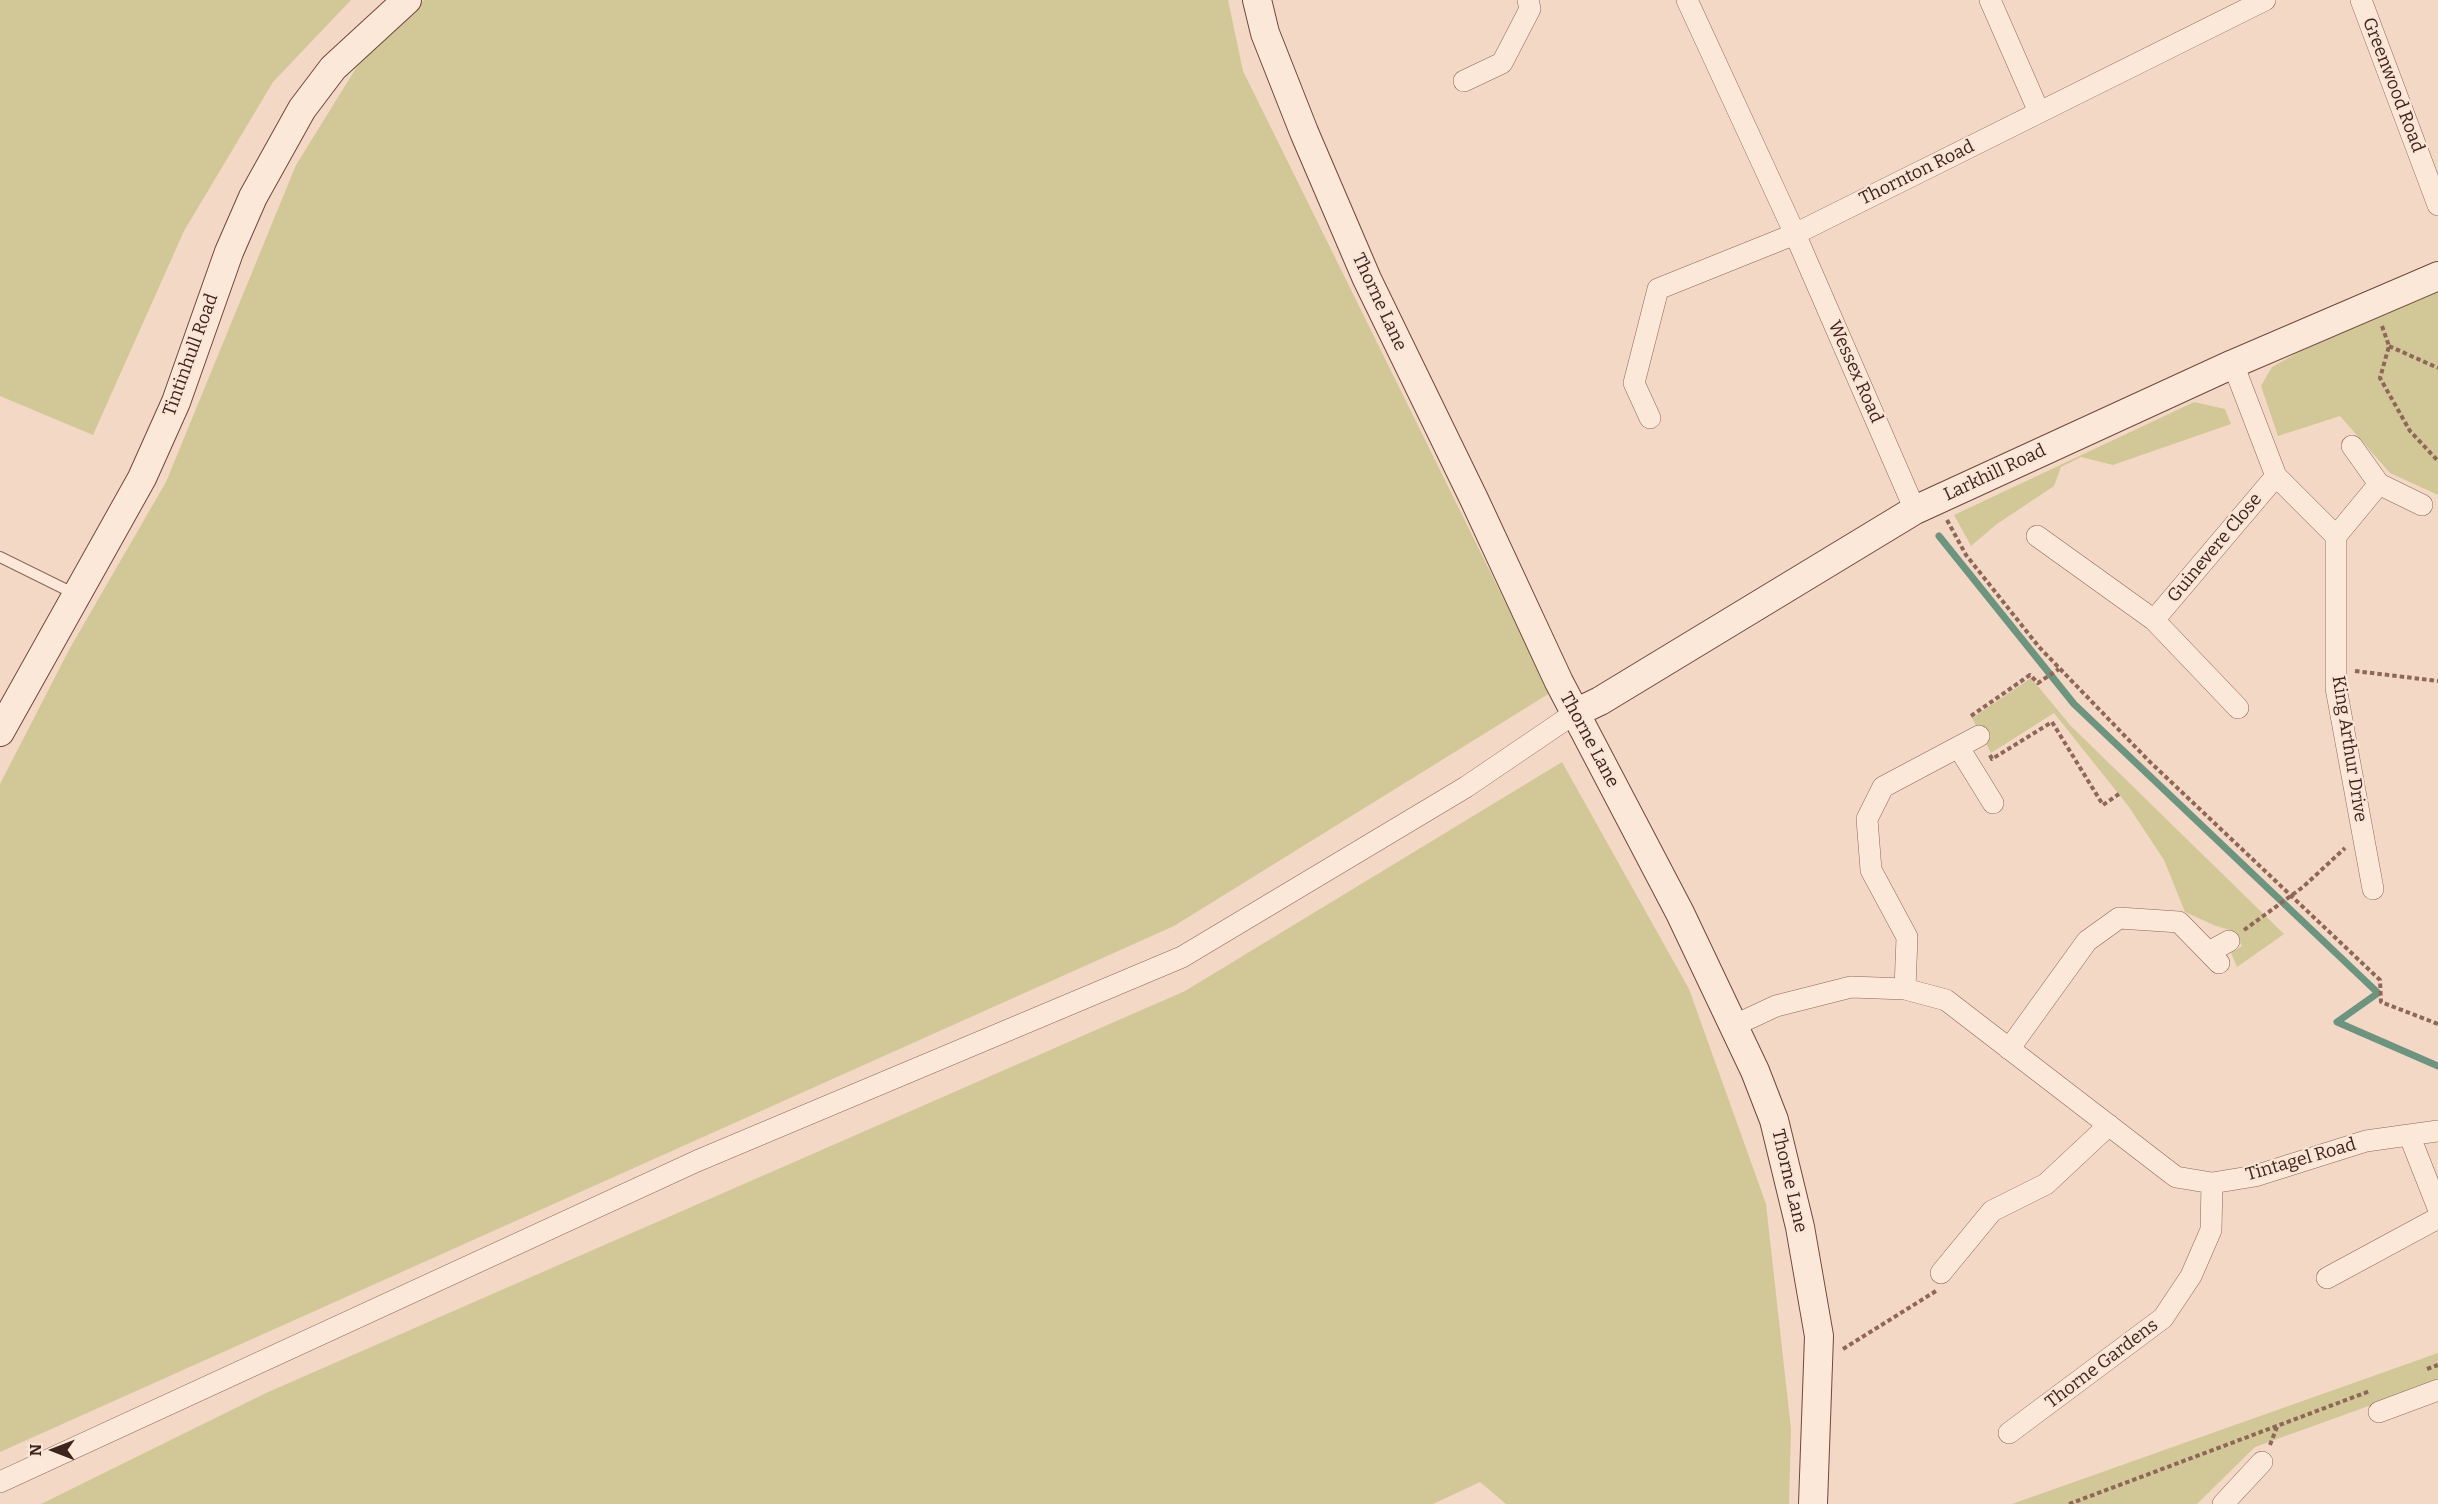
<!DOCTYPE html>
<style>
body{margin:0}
#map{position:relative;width:2438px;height:1504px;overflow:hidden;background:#f2d8c5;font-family:Bitter,serif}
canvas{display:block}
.north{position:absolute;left:24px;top:1420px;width:60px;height:60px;-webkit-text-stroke:4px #f9e4d5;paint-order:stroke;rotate:270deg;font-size:16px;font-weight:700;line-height:24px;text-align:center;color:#3e241e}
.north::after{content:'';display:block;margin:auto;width:21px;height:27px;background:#3e241e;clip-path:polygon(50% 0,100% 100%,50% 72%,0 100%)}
</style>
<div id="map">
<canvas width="2438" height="1504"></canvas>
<div class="north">N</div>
</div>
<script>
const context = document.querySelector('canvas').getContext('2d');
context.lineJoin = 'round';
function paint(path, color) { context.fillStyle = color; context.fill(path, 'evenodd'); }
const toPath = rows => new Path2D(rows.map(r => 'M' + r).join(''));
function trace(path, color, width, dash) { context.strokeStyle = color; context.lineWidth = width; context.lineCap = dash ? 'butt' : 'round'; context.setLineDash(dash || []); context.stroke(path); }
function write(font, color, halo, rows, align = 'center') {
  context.font = font + ' Bitter,serif'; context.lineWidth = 4.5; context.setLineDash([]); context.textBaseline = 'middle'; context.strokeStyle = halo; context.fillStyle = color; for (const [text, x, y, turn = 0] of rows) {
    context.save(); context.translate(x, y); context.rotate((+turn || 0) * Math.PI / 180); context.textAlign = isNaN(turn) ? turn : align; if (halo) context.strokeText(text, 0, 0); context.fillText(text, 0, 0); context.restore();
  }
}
paint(toPath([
 [0,0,351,0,273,82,184,231,93,435,0,396],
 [424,0,1228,0,1243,71,1550,693,1174,926,0,1452,0,784,70,648,166,482,296,165,366,52],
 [2438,290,2438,495,2390,473,2340,416,2278,436,2261,386,2272,367,2297,353],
 [2194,402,2225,409,2231,424,2113,465,2081,457,2061,467,2054,486,1997,524,1971,546,1954,515],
 [2031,678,2071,726,2284,934,2237,967,2231,953,2242,946,2233,931,2216,926,2185,912,2164,860,2129,807,2054,713,1991,753,1972,718],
 [1562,762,1689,989,1766,1204,1791,1429,1789,1504,1506,1504,1480,1482,1433,1504,41,1504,266,1393,1185,991],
 [2438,1353,2438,1381,2255,1447,2197,1504,2012,1504]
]), '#d2c897');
trace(toPath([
 [1939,536,2074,704,2378,993,2337,1022,2438,1066]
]), '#6c957f', 7);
const lane = toPath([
 [0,557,75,594]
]);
const street = toPath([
 [1687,0,1795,234,1915,510],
 [1990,0,2039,112],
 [2361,0,2438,205],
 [1464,81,1502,63,1530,9,1528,0],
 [2233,364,2276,476,2336,536,2336,688,2373,889],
 [1650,418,1634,383,1658,289,1795,234,2265,0],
 [2379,484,2422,505],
 [2037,536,2154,620,2238,708],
 [2336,536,2379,484,2352,446],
 [2154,620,2276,476],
 [1959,748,1993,803],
 [2209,952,2229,941],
 [1905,989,1907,937,1871,870,1867,819,1883,787,1979,736],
 [1733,1026,1776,1006,1851,987,1905,989,1946,1000,2176,1177,2212,1183,2255,1176,2366,1141,2438,1131],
 [2009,1049,2087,941,2119,918,2179,922,2219,963],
 [2410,1137,2438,1208],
 [1941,1273,1992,1211,2046,1184,2109,1125],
 [2327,1278,2438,1218],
 [2379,1412,2438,1390],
 [2009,1433,2163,1318,2191,1276,2211,1230,2212,1183],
 [0,1482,697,1161,1182,957,1466,787,1575,713],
 [2223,1504,2262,1462]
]);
const secondary = toPath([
 [1257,0,1265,33,1304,132,1367,279,1474,499,1559,682,1680,913,1755,1071,1774,1120,1800,1227,1819,1336,1813,1504],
 [1575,713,1600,701,1915,510,2233,364,2438,276],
 [0,732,142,478,176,402,229,252,253,197,302,109,333,68,407,0]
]);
trace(lane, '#8f6658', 12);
trace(street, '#8f6658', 22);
trace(secondary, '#71473c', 30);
trace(toPath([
 [2382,326,2389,346,2380,378,2410,431,2438,461],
 [2389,346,2438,368],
 [1947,520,1966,555,2039,647,2149,761,2380,980,2381,1002,2438,1024],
 [2355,671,2438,681],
 [1971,716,2030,675,2038,683,2059,669],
 [1990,755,1992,759,2052,722,2103,805,2119,794],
 [2244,930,2303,887,2345,848],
 [1843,1349,1936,1291],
 [2427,1369,2438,1365],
 [2270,1445,2277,1427],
 [2069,1504,2370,1391]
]), '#8f6658', 4, [4.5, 3]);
trace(lane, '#fce8d9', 10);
trace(street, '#fce8d9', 21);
trace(secondary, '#fce8d9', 28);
write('18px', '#3e241e', '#f9e4d5', [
 ["Greenwood Road",2393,85,69],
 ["Thornton Road",1917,173,-26],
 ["Thorne Lane",1379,302,65],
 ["Tintinhull Road",191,355,-70],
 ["Wessex Road",1855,372,66],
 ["Larkhill Road",1995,473,-25],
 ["Guinevere Close",2215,548,-50],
 ["Thorne Lane",1589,740,62],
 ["King Arthur Drive",2349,749,81],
 ["Tintagel Road",2301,1160,-16],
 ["Thorne Lane",1789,1181,77],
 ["Thorne Gardens",2102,1364,-37]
]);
</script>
